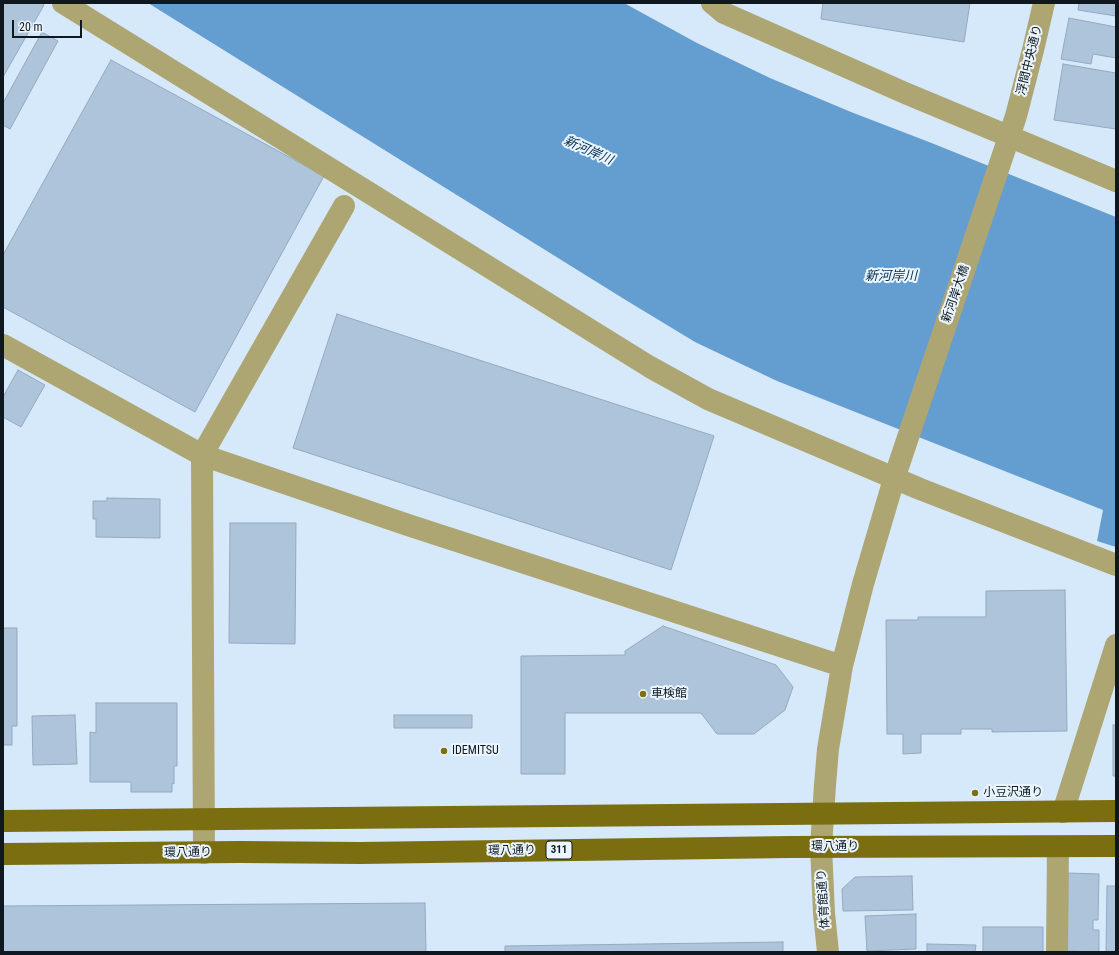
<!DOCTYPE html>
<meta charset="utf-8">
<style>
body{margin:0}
#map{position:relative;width:1119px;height:955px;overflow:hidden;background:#d6e9fb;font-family:"Roboto Condensed",sans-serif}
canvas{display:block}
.frame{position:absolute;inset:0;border:4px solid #0f181f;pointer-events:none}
.scale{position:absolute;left:12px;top:20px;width:70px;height:18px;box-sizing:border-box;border:2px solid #0f181f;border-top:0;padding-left:5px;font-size:12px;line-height:14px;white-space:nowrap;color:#0f181f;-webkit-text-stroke:3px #ebf5fe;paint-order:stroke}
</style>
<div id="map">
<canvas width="1119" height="955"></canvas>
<div class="frame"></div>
<div class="scale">20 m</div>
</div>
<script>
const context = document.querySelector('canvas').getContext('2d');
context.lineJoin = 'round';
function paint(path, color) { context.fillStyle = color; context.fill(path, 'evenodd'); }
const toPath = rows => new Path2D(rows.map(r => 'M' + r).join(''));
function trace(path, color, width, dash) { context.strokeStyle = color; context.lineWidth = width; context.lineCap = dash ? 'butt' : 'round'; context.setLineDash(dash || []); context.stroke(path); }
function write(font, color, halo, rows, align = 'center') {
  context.font = font + ' "Roboto Condensed","Noto Sans JP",sans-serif'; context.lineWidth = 4; context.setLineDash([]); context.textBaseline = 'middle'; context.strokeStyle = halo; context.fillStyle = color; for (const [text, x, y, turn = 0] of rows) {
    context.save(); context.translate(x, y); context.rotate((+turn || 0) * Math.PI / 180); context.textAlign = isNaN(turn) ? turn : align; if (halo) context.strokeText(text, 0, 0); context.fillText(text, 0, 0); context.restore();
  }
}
paint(toPath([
 [148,3,624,3,697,43,770,78,851,112,929,142,1116,217,1116,547,1097,541,1103,510,777,381,695,342,624,299]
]), '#649ed0');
const building = toPath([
 [3,3,42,3,44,5,3,77,3,3],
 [823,3,970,3,964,42,821,19,823,3],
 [1079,3,1116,3,1116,16,1078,10,1079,3],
 [1069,18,1116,27,1116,58,1093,54,1091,64,1061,59,1069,18],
 [42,32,58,41,10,129,3,125,3,103,42,32],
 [111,60,324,176,195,412,3,307,3,255,111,60],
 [1063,64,1116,73,1116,129,1054,120,1063,64],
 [337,314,714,436,671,570,293,448,337,314],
 [18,370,45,385,21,427,3,417,3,397,18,370],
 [107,498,160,499,160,538,96,537,96,519,93,519,93,501,107,501,107,498],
 [230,523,296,523,295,644,229,643,230,523],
 [1065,590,1067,731,992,732,992,729,961,729,961,734,921,734,921,753,903,754,903,734,887,734,886,620,918,620,918,617,986,617,986,591,1065,590],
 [663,626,776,665,793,687,785,710,754,734,717,734,701,713,565,713,565,774,521,774,521,656,625,655,625,651,663,626],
 [3,628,17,628,17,726,12,726,12,745,3,745,3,628],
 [96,703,177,703,177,766,174,766,174,784,172,783,172,792,131,792,131,782,90,782,90,732,96,733,96,703],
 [75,715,77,764,33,765,32,716,75,715],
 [394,715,472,715,472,728,394,728,394,715],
 [1113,725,1116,725,1116,776,1113,776,1113,725],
 [1068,873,1099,874,1098,920,1093,920,1093,930,1099,930,1099,952,1067,951,1068,873],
 [912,876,913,910,843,911,842,889,855,877,912,876],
 [1107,886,1116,886,1116,952,1106,952,1107,886],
 [425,903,426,952,3,952,3,906,425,903],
 [916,914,916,949,867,951,865,916,916,914],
 [983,927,1043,927,1043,952,983,952,983,927],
 [783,942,783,952,505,952,505,946,783,942],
 [927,944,976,945,975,952,927,952,927,944]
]);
paint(building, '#adc4da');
trace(building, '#93a9be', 1);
trace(toPath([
 [63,3,650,367,708,399,920,489,1116,565],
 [712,3,724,13,905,93,1116,181],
 [3,345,202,455,411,526,842,666],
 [1063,812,1116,645],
 [204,853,202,455,344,206],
 [828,952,824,913,821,847,825,785,828,749,842,666,863,584,894,479,1016,116,1033,50,1044,3],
 [1057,952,1058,847]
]), '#aea672', 22);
trace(toPath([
 [3,821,1116,811],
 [3,854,240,852,360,853,790,847,1116,846]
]), '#7b6e11', 22);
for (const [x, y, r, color] of [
 [643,694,4,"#7d7010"],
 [444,751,4,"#7d7010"],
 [975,793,4,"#7d7010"]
]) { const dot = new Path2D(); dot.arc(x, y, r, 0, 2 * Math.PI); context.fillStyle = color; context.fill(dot); trace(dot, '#ebf5fe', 1.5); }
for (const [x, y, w] of [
 [559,850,26]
]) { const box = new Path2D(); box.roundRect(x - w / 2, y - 9, w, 18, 3); context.fillStyle = '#ebf5fe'; context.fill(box); trace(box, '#0f181f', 1); }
write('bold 11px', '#0f181f', null, [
 ["311",559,850]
]);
write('12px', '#0f181f', '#ebf5fe', [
 ["浮間中央通り",1030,60,-76],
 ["新河岸大橋",956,294,-71],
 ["環八通り",835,847],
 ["環八通り",512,851,-1],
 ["環八通り",188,853,-1],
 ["体育館通り",824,899,-94]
]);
write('12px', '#0f181f', '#ebf5fe', [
 ["車検館",651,694],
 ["IDEMITSU",452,751],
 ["小豆沢通り",983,793]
], 'left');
write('italic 13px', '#002e4f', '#ebf5fe', [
 ["新河岸川",588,151,24],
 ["新河岸川",891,277]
]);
</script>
